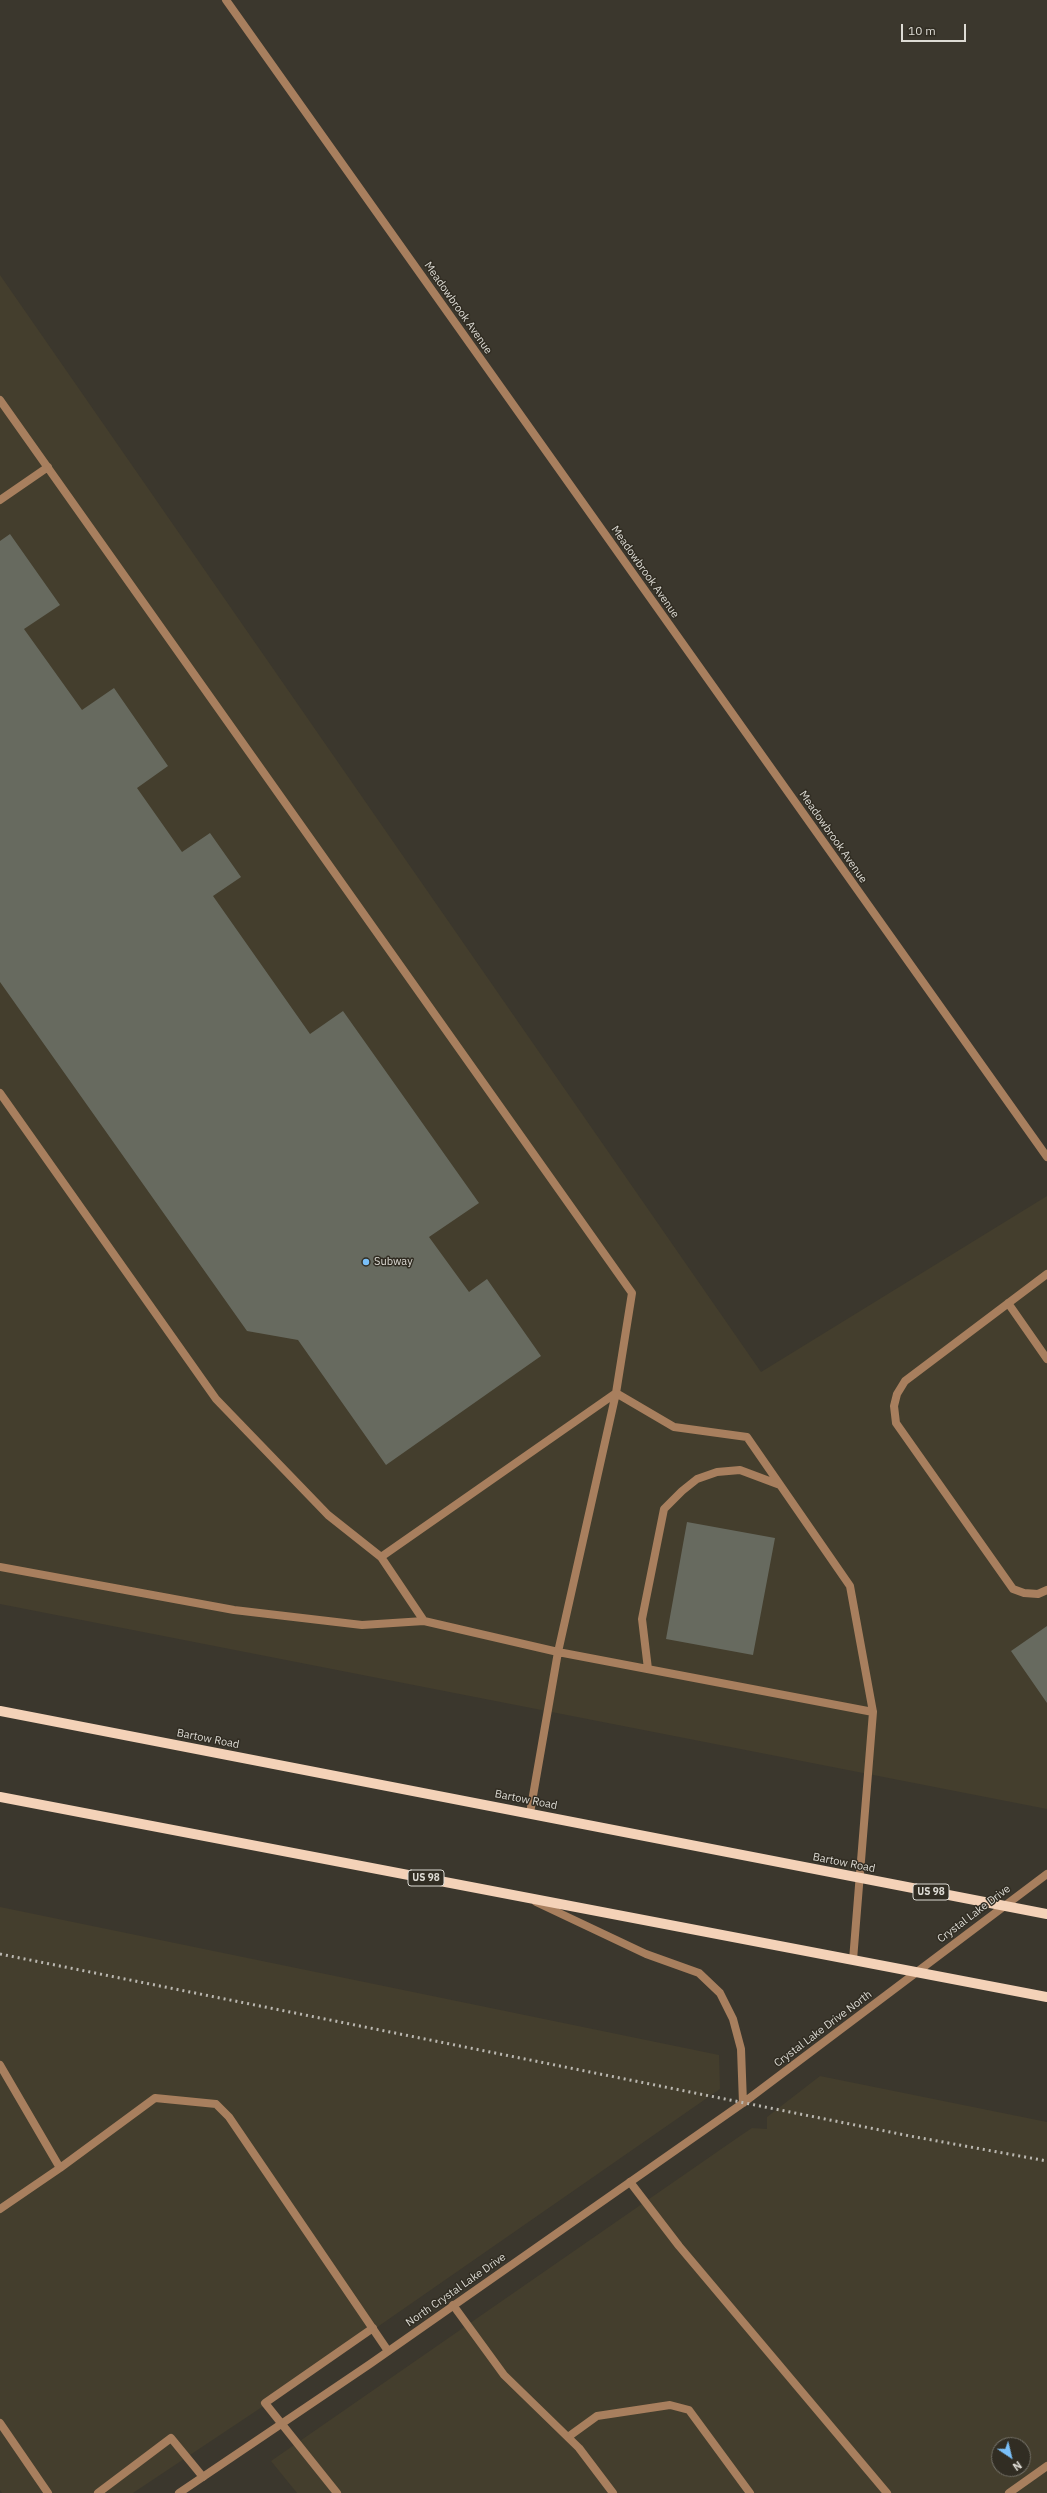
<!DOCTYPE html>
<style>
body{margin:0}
#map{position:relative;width:1047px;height:2493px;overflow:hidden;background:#3b372d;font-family:"IBM Plex Sans",sans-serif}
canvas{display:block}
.north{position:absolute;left:991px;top:2437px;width:40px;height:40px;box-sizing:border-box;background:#312d23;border:1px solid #76736a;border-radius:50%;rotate:145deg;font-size:11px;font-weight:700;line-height:16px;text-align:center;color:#dddbd4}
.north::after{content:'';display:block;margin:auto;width:14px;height:18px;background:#79bff8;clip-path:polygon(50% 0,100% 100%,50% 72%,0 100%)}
.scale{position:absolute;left:901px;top:24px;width:65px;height:18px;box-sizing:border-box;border:2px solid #dddbd4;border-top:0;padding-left:5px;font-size:12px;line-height:14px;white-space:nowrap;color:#dddbd4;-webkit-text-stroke:3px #312d23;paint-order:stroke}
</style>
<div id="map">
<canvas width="1047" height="2493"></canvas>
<div class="north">N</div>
<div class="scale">10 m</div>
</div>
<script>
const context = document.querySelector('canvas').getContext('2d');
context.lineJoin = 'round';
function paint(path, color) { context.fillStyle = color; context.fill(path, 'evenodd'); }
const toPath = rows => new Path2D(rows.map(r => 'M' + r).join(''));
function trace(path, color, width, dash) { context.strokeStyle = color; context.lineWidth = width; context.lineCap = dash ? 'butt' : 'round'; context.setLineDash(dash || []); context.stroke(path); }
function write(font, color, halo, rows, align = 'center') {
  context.font = font + ' "IBM Plex Sans",sans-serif'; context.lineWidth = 3; context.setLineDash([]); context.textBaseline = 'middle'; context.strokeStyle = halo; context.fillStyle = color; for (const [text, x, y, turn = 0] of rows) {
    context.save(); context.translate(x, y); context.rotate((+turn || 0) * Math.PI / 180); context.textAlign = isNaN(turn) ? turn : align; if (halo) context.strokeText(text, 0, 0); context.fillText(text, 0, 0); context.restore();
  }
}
paint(toPath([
 [0,275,761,1372,1047,1196,1047,1809,0,1604],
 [0,1907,719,2055,720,2089,268,2403,133,2493,2,2493,0,2490],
 [820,2076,1047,2122,1047,2493,297,2493,271,2461,740,2136,752,2128,767,2129,767,2117],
 [999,2445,1023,2445,1023,2469,999,2469]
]), '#443e2d');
paint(toPath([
 [10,534,60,605,24,629,82,710,114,688,168,766,137,788,182,852,210,833,241,877,213,896,310,1034,343,1011,479,1203,429,1237,469,1292,487,1279,541,1356,386,1465,298,1340,247,1331,0,982,0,541],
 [687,1522,775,1538,753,1655,666,1639],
 [1047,1626,1047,1703,1011,1651]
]), '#676a5f');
trace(toPath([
 [0,400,632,1293,616,1393,674,1427,747,1437,850,1586,873,1712,853,1960],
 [0,500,48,467],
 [0,1093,216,1399,328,1515,381,1557,424,1621],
 [1047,1274,905,1381,897,1394,894,1406,896,1423,1013,1589,1024,1593,1038,1594,1047,1590],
 [1008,1303,1047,1359],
 [381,1557,616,1393],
 [0,1567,234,1610,362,1625,424,1621,558,1652,873,1712],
 [648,1669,642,1619,664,1509,682,1491,697,1479,717,1472,740,1470,780,1485],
 [530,1813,558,1652,616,1393],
 [0,2065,60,2168,0,2209],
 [60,2168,155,2098,216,2104,229,2117,388,2351],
 [630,2182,679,2246,887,2493],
 [453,2305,504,2375,579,2448,613,2493],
 [0,2423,48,2493],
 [568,2437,597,2416,670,2405,689,2410,750,2493],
 [98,2493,171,2438,203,2477],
 [337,2493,265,2403,373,2328],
 [1009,2493,1047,2466]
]), '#a87f5e', 8);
trace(toPath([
 [226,0,1047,1157]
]), '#a87f5e', 8);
trace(toPath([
 [536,1902,646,1954,699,1973,720,1993,733,2019,741,2049,743,2103],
 [179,2493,370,2364,743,2103,1047,1874]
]), '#a87f5e', 8);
trace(toPath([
 [0,1711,1047,1914],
 [0,1797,1047,1997]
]), '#f4d2b8', 10);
trace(toPath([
 [0,1954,910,2136,1047,2161]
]), '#bbb8b1', 3, [2, 4]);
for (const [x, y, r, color] of [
 [366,1262,4,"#79bff8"]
]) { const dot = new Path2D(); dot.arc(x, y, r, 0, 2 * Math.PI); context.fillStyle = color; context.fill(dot); trace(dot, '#312d23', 1.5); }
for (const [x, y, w] of [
 [426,1878,36],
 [931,1892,36]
]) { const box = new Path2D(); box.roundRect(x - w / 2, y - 8, w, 16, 3); context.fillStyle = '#312d23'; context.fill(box); trace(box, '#dddbd4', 1); }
write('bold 10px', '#dddbd4', null, [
 ["US 98",426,1878],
 ["US 98",931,1892]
]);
write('11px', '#dddbd4', '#312d23', [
 ["Meadowbrook Avenue",458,308,55],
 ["Meadowbrook Avenue",645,572,55],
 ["Meadowbrook Avenue",833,837,55],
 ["Bartow Road",208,1739,11],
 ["Bartow Road",526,1800,11],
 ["Bartow Road",844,1863,11],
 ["Crystal Lake Drive",974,1914,-37],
 ["Crystal Lake Drive North",823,2029,-37],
 ["North Crystal Lake Drive",456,2290,-35]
]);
write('11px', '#dddbd4', '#312d23', [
 ["Subway",374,1262]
], 'left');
</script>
